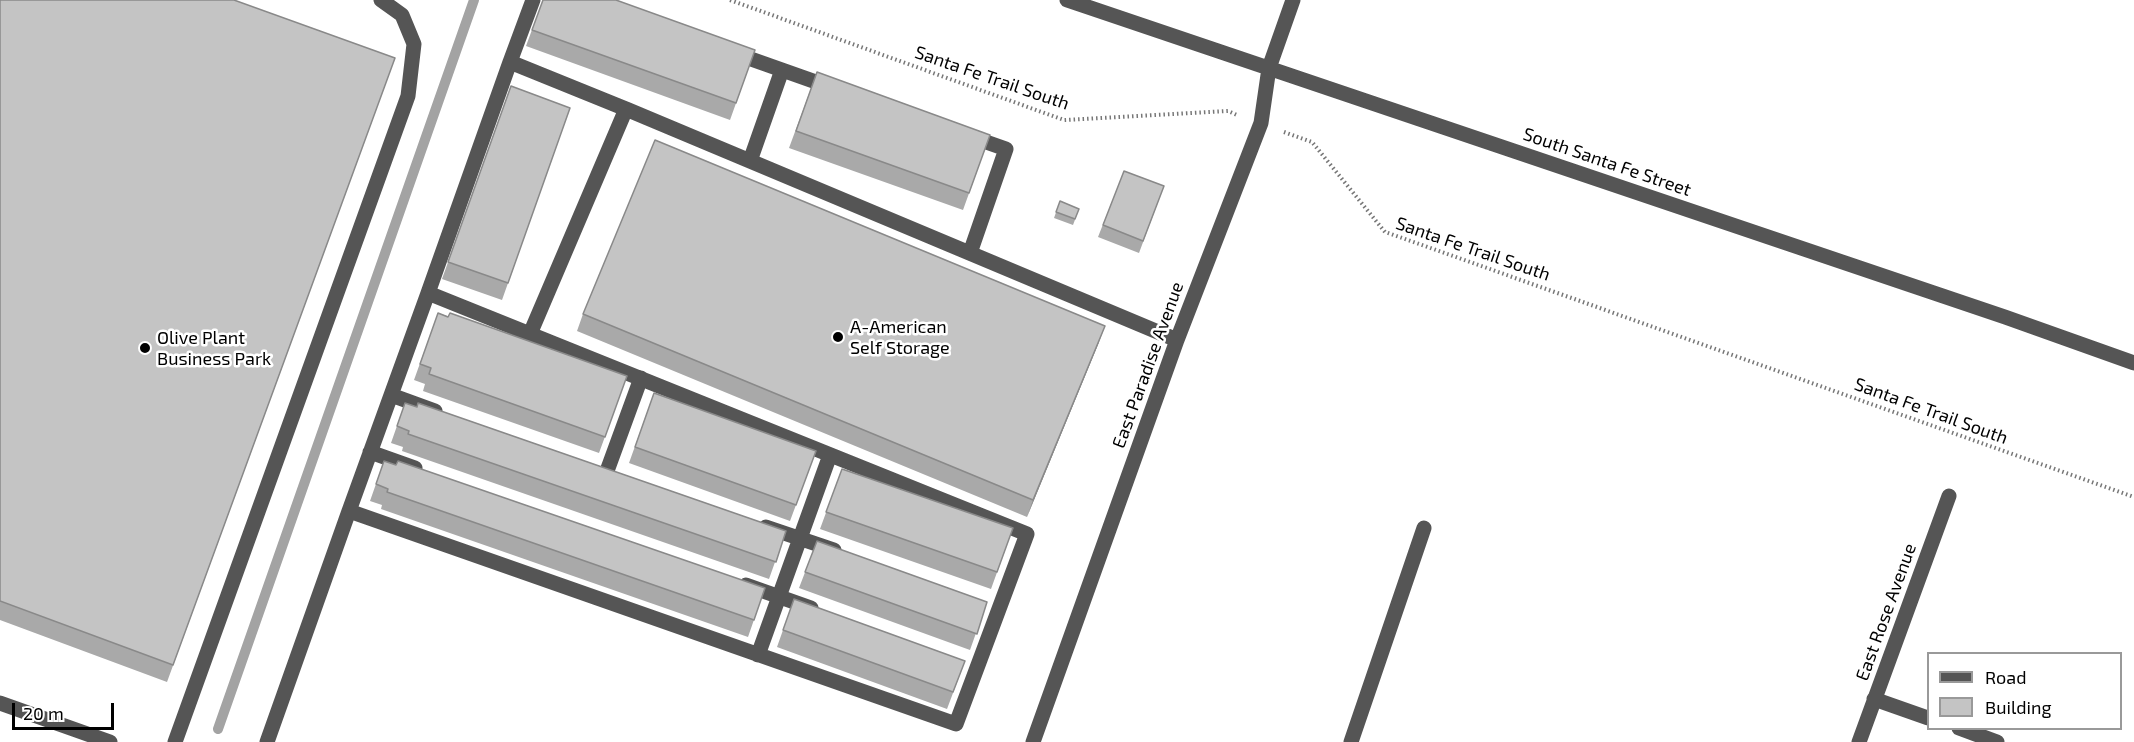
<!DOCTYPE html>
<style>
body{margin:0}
#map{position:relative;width:2134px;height:742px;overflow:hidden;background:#fff;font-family:"Exo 2",sans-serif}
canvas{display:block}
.legend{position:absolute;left:1927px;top:652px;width:195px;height:78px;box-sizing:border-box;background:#fff;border:2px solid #999;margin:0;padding:8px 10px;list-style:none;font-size:18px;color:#000}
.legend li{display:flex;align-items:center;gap:12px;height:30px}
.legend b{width:30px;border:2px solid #999}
.scale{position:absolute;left:12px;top:703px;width:102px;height:27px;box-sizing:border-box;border:3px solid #000;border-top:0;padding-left:8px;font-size:18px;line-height:21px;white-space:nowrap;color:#000;-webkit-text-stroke:4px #fff;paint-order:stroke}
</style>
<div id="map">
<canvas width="2134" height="742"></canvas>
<ul class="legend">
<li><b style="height:8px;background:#555"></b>Road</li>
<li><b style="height:16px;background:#c4c4c4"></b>Building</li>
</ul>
<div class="scale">20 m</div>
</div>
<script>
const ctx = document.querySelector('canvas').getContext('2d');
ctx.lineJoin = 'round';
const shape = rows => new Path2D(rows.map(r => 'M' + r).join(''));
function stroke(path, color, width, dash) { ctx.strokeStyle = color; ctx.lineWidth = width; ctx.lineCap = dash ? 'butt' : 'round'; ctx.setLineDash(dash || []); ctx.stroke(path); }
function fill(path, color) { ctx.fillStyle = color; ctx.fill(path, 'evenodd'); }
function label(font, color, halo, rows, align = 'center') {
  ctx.font = font + ' "Exo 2",sans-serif'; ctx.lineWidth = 5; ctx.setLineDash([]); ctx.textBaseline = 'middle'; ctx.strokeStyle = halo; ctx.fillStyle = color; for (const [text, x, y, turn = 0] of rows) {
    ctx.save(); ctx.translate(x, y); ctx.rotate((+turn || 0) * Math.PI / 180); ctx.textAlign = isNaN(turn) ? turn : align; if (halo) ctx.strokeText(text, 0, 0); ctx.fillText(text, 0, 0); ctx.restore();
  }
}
stroke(shape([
 [218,729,474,0]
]), '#a3a3a3', 10);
stroke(shape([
 [730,0,1064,120,1228,111,1237,115],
 [1284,132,1312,142,1385,232,2134,497]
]), '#777', 4, [1.5, 3]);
stroke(shape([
 [1067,0,2005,317,2134,363],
 [734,53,833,88],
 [510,62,533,0],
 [969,136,1006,149,970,253],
 [750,161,782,70],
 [428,293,1027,534,956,724,349,511,428,293],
 [428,293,510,62,626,109],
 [530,334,626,109,1177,340],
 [391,395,435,411],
 [370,452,415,468],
 [607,471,641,378],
 [766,527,834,550],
 [746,585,811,608],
 [758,655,830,455],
 [1874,699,1928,718],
 [0,703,110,742],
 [1959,728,1997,742],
 [175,742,408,96,414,44,402,15,381,0],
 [267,742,349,511],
 [1033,742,1177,340,1261,123,1269,68,1293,0],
 [1351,742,1424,528],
 [1859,742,1949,496]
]), '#555', 15);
fill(shape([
 [0,0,395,58,167,682,0,620],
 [543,0,755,50,730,120,526,46],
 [817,72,990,135,963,210,789,148],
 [511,86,570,108,502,300,442,279],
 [1124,171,1164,186,1139,253,1098,237],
 [1060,201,1079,209,1073,225,1054,218],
 [438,313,627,376,599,453,423,391,425,384,414,380],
 [583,314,1099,342,1027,517,577,331],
 [654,393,816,451,790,521,629,463],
 [405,403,417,407,418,403,786,531,769,579,402,451,403,447,391,443],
 [384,461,765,588,748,637,381,509,382,505,370,501],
 [842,469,1013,528,991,589,820,529],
 [817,541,987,602,970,650,799,588],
 [794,599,965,661,947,709,777,647]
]), '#a9a9a9');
fill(shape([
 [1105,326,1099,342,1027,517,1033,500]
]), '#898989');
const building = shape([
 [0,0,234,0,395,58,173,665,0,601,0,0],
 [543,0,616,0,755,50,736,103,532,30,543,0],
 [817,72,990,135,969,193,796,131,817,72],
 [511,86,570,108,508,283,448,262,511,86],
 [655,140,1105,326,1033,500,583,314,655,140],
 [1124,171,1164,186,1143,241,1103,225,1124,171],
 [1060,201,1079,209,1075,219,1056,212,1060,201],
 [438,313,448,317,450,313,627,376,605,437,429,374,431,368,420,364,438,313],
 [654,393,816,451,796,505,635,447,654,393],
 [405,403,417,407,418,403,786,531,776,562,408,434,409,431,397,426,405,403],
 [384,461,396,465,398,461,765,588,754,620,387,492,388,489,376,484,384,461],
 [842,469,1013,528,997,572,826,512,842,469],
 [817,541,987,602,977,634,805,572,817,541],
 [794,599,965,661,953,692,783,630,794,599]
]);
fill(building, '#c4c4c4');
stroke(building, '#898989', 1.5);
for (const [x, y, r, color] of [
 [838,337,6,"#000"],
 [145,348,6,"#000"]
]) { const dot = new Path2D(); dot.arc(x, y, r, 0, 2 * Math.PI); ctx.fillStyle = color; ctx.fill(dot); stroke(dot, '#fff', 2); }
label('18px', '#000', '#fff', [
 ["Santa Fe Trail South",992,78,19],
 ["South Santa Fe Street",1607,162,19],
 ["Santa Fe Trail South",1473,249,19],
 ["East Paradise Avenue",1148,365,-70],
 ["Santa Fe Trail South",1931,411,20],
 ["East Rose Avenue",1886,612,-70]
]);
label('18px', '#000', '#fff', [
 ["A-American",850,327],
 ["Self Storage",850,348],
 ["Olive Plant",157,338],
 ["Business Park",157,359]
], 'left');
</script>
